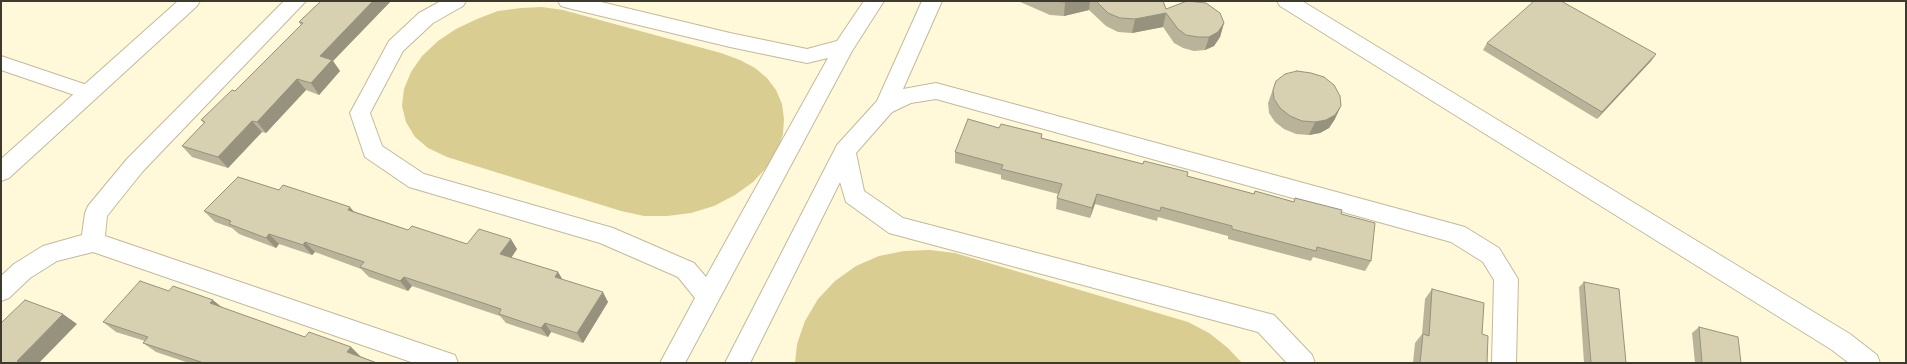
<!DOCTYPE html>
<style>
body{margin:0}
#map{position:relative;width:1907px;height:364px;overflow:hidden;background:#fff9d9;font-family:"Exo 2",sans-serif}
canvas{display:block}
.frame{position:absolute;inset:0;border:2px solid #3e3b2e;pointer-events:none}
</style>
<div id="map">
<canvas width="1907" height="364"></canvas>
<div class="frame"></div>
</div>
<script>
const ctx = document.querySelector('canvas').getContext('2d');
ctx.lineJoin = 'round';
function fill(path, color) { ctx.fillStyle = color; ctx.fill(path, 'evenodd'); }
const shape = rows => new Path2D(rows.map(r => 'M' + r).join(''));
function stroke(path, color, width, dash) { ctx.strokeStyle = color; ctx.lineWidth = width; ctx.lineCap = dash ? 'butt' : 'round'; ctx.setLineDash(dash || []); ctx.stroke(path); }
fill(shape([
 [542,7,563,10,721,53,740,60,755,68,767,78,776,90,782,104,784,119,783,134,778,149,768,166,753,182,735,195,714,206,691,213,667,216,644,216,621,211,447,157,428,148,415,137,406,122,402,106,404,89,411,72,422,56,438,41,456,29,477,19,498,11,521,8],
 [930,250,955,253,1188,322,1209,333,1228,348,1242,363,795,363,797,344,805,321,818,299,835,281,856,266,879,256,904,251]
]), '#d9cd91');
const lane = shape([
 [1,56,96,88,98,93,96,98,89,100,1,70,1,56]
]);
const street = shape([
 [178,1,200,1,197,6,9,178,1,181,1,159,178,1],
 [284,1,306,1,143,171,107,216,105,236,446,352,455,355,458,363,414,363,93,252,57,261,30,278,9,298,1,301,1,276,14,264,43,246,82,235,85,213,88,206,127,159,284,1],
 [441,1,466,1,463,6,433,23,403,51,370,113,382,146,424,174,613,228,694,263,706,277,828,58,807,63,730,47,568,8,561,6,558,1,597,1,730,33,807,49,837,41,864,1,884,1,852,51,685,363,660,363,695,298,678,277,600,243,409,187,365,157,350,113,389,41,419,13,441,1],
 [922,1,942,1,903,89,936,83,1465,227,1499,248,1518,279,1516,363,1492,363,1494,280,1483,262,1451,242,936,99,911,103,892,112,856,153,864,191,903,218,1274,315,1312,355,1315,363,1287,363,1258,332,889,233,846,202,840,182,750,363,725,363,837,145,877,101,922,1],
 [1277,1,1302,1,1850,334,1877,355,1880,363,1849,363,1832,350,1280,6,1277,1]
]);
stroke(lane, '#c1ba9c', 2);
stroke(street, '#c1ba9c', 2);
fill(lane, '#fff');
fill(street, '#fff');
fill(shape([
 [321,1,391,1,333,61,340,71,319,95,306,90,266,133,262,132,228,168,192,157,182,146,204,123,201,120,235,91,301,25,299,22],
 [1018,1,1163,1,1166,9,1224,23,1220,37,1214,46,1205,50,1194,51,1183,48,1174,43,1163,27,1132,33,1118,32,1106,26,1089,10,1064,16,1050,15],
 [1487,43,1656,54,1651,61,1597,119,1483,50],
 [1276,81,1335,119,1329,128,1320,133,1309,135,1296,134,1284,129,1275,122,1269,113,1268,103],
 [999,128,1042,134,1042,138,1187,176,1253,194,1255,191,1294,202,1295,198,1341,214,1371,261,1365,271,1313,257,1311,261,1228,239,1228,236,1158,217,1157,221,1095,204,1090,218,1056,209,1057,198,1058,194,1001,179,1001,175,955,163,955,152],
 [279,190,353,211,408,230,467,244,517,249,511,258,558,272,562,279,608,302,583,343,551,332,548,337,506,323,500,316,473,307,412,286,408,291,369,277,361,269,315,252,312,255,279,244,276,248,239,234,232,228,215,222,204,211],
 [1584,282,1626,363,1584,363,1579,287],
 [1432,289,1482,334,1487,363,1413,363,1415,343,1422,334,1425,299],
 [169,291,223,308,305,337,351,347,360,356,377,363,189,363,156,352,143,343,145,341,116,332,103,322],
 [1699,327,1741,363,1695,363,1692,333]
]), '#b9b499');
fill(shape([
 [373,1,391,1,333,61,340,71,319,95,311,83,320,56],
 [1070,1,1090,1,1089,10,1064,16,1065,2],
 [1166,13,1163,27,1132,33,1135,19],
 [1224,23,1220,37,1214,46,1205,50,1209,37],
 [1656,54,1651,61,1597,119,1602,112],
 [297,79,306,90,266,133,257,122],
 [1341,106,1335,119,1329,128,1320,133,1309,135,1315,122],
 [252,121,262,132,228,168,218,157],
 [1097,194,1095,204,1090,218,1092,208],
 [350,207,359,218,348,210],
 [269,234,279,244,276,248,266,238],
 [511,239,517,249,507,264,500,254],
 [305,242,315,252,312,255,303,245],
 [558,272,564,282,555,277],
 [404,277,412,286,408,291,400,281],
 [603,292,608,302,583,343,577,333],
 [213,300,224,309,210,303],
 [63,314,77,324,39,363,20,363,17,361],
 [545,323,551,332,548,337,541,328],
 [351,347,360,356,357,361,347,352]
]), '#96927d');
const building = shape([
 [321,1,373,1,320,56,332,60,311,83,297,79,257,122,252,121,218,157,182,146,205,122,201,120,232,90,235,91,303,23,299,22,321,1],
 [1051,1,1070,1,1065,2,1051,1],
 [1096,1,1163,1,1166,9,1187,1,1206,3,1220,13,1224,23,1218,32,1209,37,1198,37,1186,35,1178,29,1166,13,1135,19,1120,18,1108,13,1096,1],
 [1534,1,1561,1,1656,54,1602,112,1487,43,1534,1],
 [1297,71,1311,73,1324,77,1334,85,1340,96,1341,106,1335,115,1326,120,1315,122,1302,121,1290,116,1280,108,1274,99,1273,90,1276,81,1285,74,1297,71],
 [968,119,999,128,1001,124,1042,134,1041,138,1143,164,1144,161,1188,172,1187,176,1254,194,1255,191,1294,202,1295,198,1342,210,1341,214,1375,223,1371,261,1317,247,1316,251,1232,229,1232,226,1161,207,1160,211,1097,194,1092,208,1057,198,1062,184,1001,169,1003,165,955,152,968,119],
 [238,177,279,190,283,185,350,207,348,210,408,230,412,226,467,244,479,229,511,239,500,254,558,272,555,277,603,292,577,333,545,323,541,328,499,314,501,309,465,297,404,277,400,281,360,267,364,262,305,242,303,245,269,234,266,238,229,224,231,221,204,211,238,177],
 [140,281,169,291,173,286,213,300,210,303,305,337,309,332,351,347,347,352,377,363,200,363,201,362,143,343,148,337,103,322,140,281],
 [1584,282,1619,289,1626,363,1591,363,1584,282],
 [1432,289,1484,303,1482,334,1488,336,1487,363,1420,363,1423,334,1429,336,1432,289],
 [25,300,63,314,17,361,23,363,1,363,1,323,25,300],
 [1699,327,1738,337,1741,363,1702,363,1699,327]
]);
fill(building, '#d7d1b2');
stroke(building, '#96927d', 1);
</script>
